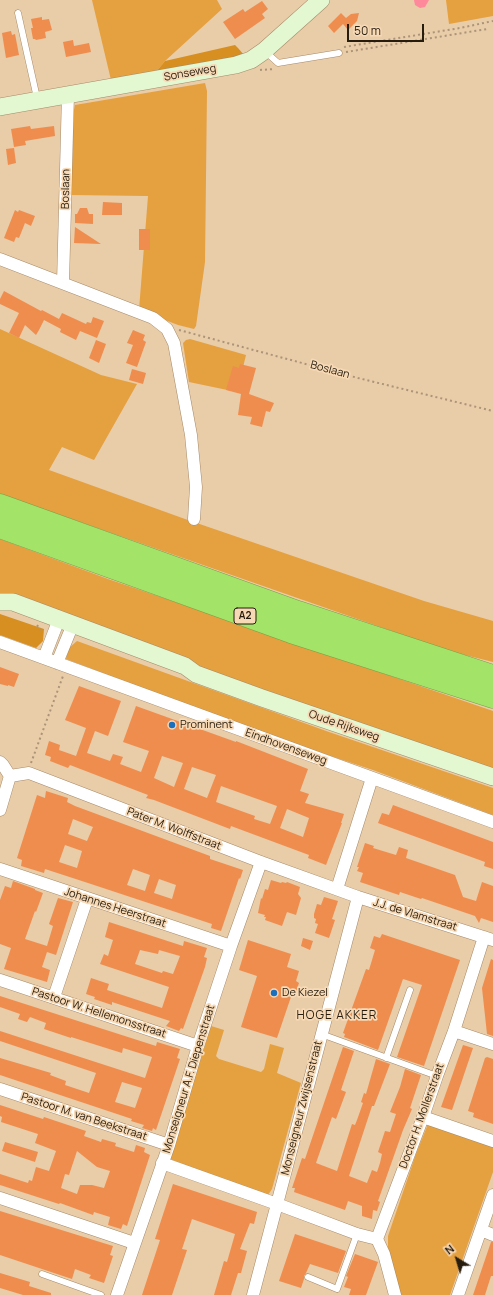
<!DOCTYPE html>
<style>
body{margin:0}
#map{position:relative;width:493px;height:1295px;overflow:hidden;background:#e9cca8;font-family:Manrope,sans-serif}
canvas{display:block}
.north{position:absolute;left:437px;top:1239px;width:40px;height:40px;-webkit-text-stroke:3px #f7d9b5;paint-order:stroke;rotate:322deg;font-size:11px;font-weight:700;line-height:16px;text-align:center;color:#271d0f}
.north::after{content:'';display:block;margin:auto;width:14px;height:18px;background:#271d0f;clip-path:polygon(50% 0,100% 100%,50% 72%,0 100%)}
.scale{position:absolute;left:347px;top:24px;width:77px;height:18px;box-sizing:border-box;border:2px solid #271d0f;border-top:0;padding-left:5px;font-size:12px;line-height:14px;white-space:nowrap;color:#271d0f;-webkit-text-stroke:3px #f7d9b5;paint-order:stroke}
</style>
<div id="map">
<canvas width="493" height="1295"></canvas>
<div class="north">N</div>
<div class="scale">50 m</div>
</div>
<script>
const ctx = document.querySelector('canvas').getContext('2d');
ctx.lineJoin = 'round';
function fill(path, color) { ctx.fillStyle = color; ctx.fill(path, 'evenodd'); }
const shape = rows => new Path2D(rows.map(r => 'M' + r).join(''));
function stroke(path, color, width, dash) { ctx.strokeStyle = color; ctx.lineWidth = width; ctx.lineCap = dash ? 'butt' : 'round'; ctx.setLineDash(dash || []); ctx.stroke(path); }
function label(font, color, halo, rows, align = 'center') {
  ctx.font = font + ' Manrope,sans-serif'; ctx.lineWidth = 3.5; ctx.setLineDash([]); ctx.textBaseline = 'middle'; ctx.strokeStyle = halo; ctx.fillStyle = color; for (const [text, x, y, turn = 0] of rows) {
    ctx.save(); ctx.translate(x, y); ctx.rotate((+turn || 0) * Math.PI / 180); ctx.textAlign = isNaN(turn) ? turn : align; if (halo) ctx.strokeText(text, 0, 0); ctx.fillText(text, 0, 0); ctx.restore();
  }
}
fill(shape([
 [92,0,217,0,222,9,165,61,156,72,111,80],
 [446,0,493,0,493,16,449,24],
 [205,83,207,91,205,262,196,326,194,329,178,325,139,310,148,196,70,195,74,110,75,105],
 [0,329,101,375,137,384,94,460,62,447,49,470,185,519,424,601,493,621,493,662,449,651,0,494],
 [190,339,246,355,237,392,189,382,183,343,186,340],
 [0,539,108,579,493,711,493,771,0,596],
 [77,641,329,732,493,788,493,815,373,770,267,735,66,659,69,648],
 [211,1026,224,1030,216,1056,219,1059,261,1072,264,1069,270,1044,284,1048,277,1073,301,1083,272,1189,268,1195,211,1175,170,1159],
 [428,1124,493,1146,493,1172,450,1295,402,1295,400,1293,388,1248,388,1236,416,1154]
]), '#e5a03f');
fill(shape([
 [235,45,238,48,244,55,156,72,165,61],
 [0,614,44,629,43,641,36,648,0,635]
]), '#d68f20');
fill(shape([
 [414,0,429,0,425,7,420,8,415,5]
]), '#fe899a');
fill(shape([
 [262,1,268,9,262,14,265,18,235,39,223,22,243,9,245,12],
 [341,13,346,18,351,14,359,13,357,21,348,30,343,24,334,33,328,26],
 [42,17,42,20,49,19,52,30,45,32,46,38,36,40,35,39,33,39,31,28,33,28,31,19],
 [11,31,12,35,15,34,19,55,6,58,2,33],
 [73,40,74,46,89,43,91,52,66,57,63,42],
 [30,126,31,129,54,126,55,136,25,141,26,145,14,147,11,129],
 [14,148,16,163,8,165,6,149],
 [103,202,122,203,122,215,102,215],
 [80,208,87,208,89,214,93,214,93,224,75,223,75,214,77,214],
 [15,210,18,212,19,210,35,216,31,226,25,223,19,238,16,237,14,242,4,238],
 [75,227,101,244,74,243],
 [139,229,150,229,150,250,139,250],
 [4,291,41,311,42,310,59,319,62,313,86,324,87,322,91,323,93,317,104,321,97,338,80,331,76,340,60,332,61,329,44,320,39,330,36,335,25,325,19,338,9,333,19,313,0,304,0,299],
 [133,330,145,335,143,340,146,342,137,367,126,363,133,345,127,343],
 [96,340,106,344,99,363,89,358],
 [240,364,256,368,249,394,274,403,270,412,266,411,262,427,250,424,252,417,238,415,241,394,226,390,233,366,239,368],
 [132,369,146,373,143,384,129,380],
 [0,667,19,674,14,687,8,685,8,686,0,684],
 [79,686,121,701,108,736,95,731,87,753,110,761,113,754,123,757,120,764,141,772,149,751,123,742,136,706,236,742,236,741,308,769,300,791,309,794,305,803,344,814,341,823,342,823,326,865,308,858,309,855,231,826,230,829,154,800,146,798,148,795,70,765,68,768,50,761,51,757,45,755,49,741,60,745,59,750,76,756,86,728,65,720],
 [162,756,183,763,174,787,154,778],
 [192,767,216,775,207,798,184,789],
 [221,786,277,806,270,824,254,819,255,816,216,802],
 [287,809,309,818,303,837,280,828],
 [46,791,68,798,67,802,75,806,210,856,210,859,243,870,240,879,239,878,221,931,211,928,212,924,88,883,45,869,44,873,21,866,22,860,17,858,37,795,45,798],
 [73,819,93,827,87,841,68,834],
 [65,845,82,851,77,868,59,862],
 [133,869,150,875,145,891,127,885],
 [159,879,176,885,172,899,154,893],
 [393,805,493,842,493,869,484,866,485,862,378,823,382,813,389,815],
 [365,843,374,846,373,848,396,855,399,847,408,850,406,858,455,875,463,897,476,901,482,882,493,886,493,922,481,918,479,923,475,916,422,898,421,899,400,892,399,895,360,882,363,873,357,871,359,867,357,867],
 [271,880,281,883,282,882,286,883,287,882,300,887,298,894,301,898,296,915,287,912,282,926,265,920,266,917,264,917,265,915,258,913,261,898,262,899,265,889,268,890],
 [13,881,35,889,35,890,43,893,36,912,35,911,25,939,47,946,53,926,49,924,58,898,73,902,56,955,47,952,42,967,50,970,47,982,4,969,11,948,0,944,0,900,5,886,11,888],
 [324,897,338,901,332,919,335,920,329,938,315,933,318,924,315,923,316,919,314,918,314,914,317,904,321,905],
 [109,922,183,946,184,941,207,948,204,957,207,958,205,967,183,1029,181,1028,179,1031,166,1026,170,1021,112,1002,112,1005,94,999,95,997,86,994,91,978,109,984,107,990,162,1008,169,987,100,964,104,954,108,956,113,940,105,937],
 [140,950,158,954,159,950,180,956,173,974,163,971,162,973,135,964],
 [382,934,460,960,424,1066,397,1057,422,985,403,979,378,1050,344,1037,345,1034,343,1033,366,969,369,970,375,950,370,948,374,936,380,938],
 [303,938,313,941,310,950,301,946],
 [248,940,291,954,287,967,299,971,296,981,299,983,296,992,293,991,277,1038,241,1027,257,976,239,970],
 [491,959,493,960,493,1036,487,1034,482,988],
 [0,996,156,1046,157,1042,180,1049,177,1058,180,1059,156,1130,153,1128,152,1131,142,1128,144,1125,131,1121,132,1119,0,1075,0,1058,51,1073,50,1075,66,1081,65,1085,89,1093,96,1073,0,1041,0,1031,145,1078,152,1057,123,1048,122,1053,71,1037,71,1038,44,1029,46,1023,30,1017,27,1022,18,1019,20,1014,0,1007],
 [122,1082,142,1088,135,1108,115,1102],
 [463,1045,473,1048,452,1110,441,1107],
 [343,1047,354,1051,341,1090,346,1092,336,1119,332,1117,316,1163,337,1171,352,1124,355,1125,357,1120,363,1103,361,1102,364,1093,366,1094,376,1059,390,1064,374,1106,372,1106,349,1176,367,1183,372,1170,377,1172,380,1163,382,1154,378,1152,385,1131,390,1132,396,1114,390,1112,400,1087,405,1069,421,1075,410,1108,412,1109,403,1130,378,1201,380,1202,377,1211,373,1210,372,1219,362,1216,362,1206,348,1201,345,1210,294,1192,295,1188,292,1188,302,1158,305,1159],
 [487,1057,493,1059,493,1124,473,1117,474,1113,468,1111,485,1058],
 [0,1105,43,1119,44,1117,86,1131,84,1136,101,1142,102,1139,116,1143,115,1146,134,1152,136,1145,145,1148,144,1152,150,1155,127,1226,123,1224,121,1229,108,1225,110,1217,94,1212,93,1215,60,1203,59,1204,0,1185,0,1174,28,1183,29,1180,32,1181,36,1167,49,1171,56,1151,35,1143,38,1134,1,1122,2,1117,0,1116],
 [77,1151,97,1167,110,1171,104,1188,92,1185,80,1185,77,1194,61,1188,65,1174,69,1175],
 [5,1142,38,1152,35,1162,2,1151],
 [173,1184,257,1212,254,1224,250,1223,240,1249,247,1251,241,1273,238,1273,231,1295,214,1295,224,1261,227,1262,235,1234,192,1219,182,1249,187,1250,172,1295,142,1295,160,1240,155,1239],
 [0,1211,113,1246,110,1255,113,1256,104,1283,89,1278,91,1275,75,1269,72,1279,0,1255],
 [295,1234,346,1251,338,1273,310,1264,306,1273,304,1276,304,1279,301,1288,279,1281],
 [491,1242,493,1242,493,1276,491,1276,485,1295,473,1295],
 [355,1254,378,1262,366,1295,349,1295,351,1289,344,1287,348,1277,346,1276],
 [0,1273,30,1282,29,1286,51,1293,51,1295,23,1295,0,1288]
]), '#ef8d4e');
const lane = shape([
 [18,13,37,98],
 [266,52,278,63,339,53],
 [321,1034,437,1076],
 [386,1058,410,990],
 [42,1274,101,1295],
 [308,1277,337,1289,357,1234]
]);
const street = shape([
 [0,259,153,318,167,329,174,343,191,435,196,487,194,519],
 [63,283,68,94],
 [0,642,493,822],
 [44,658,59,619],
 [57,663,73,624],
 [0,762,3,765,10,776],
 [10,776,29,773,261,862,358,897,493,940],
 [0,810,10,776],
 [0,869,231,946],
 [337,889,372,778],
 [0,980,198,1046],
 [54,997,87,899],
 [454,1031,493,1044],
 [0,1089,169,1145],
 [423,1117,493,1141],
 [162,1163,277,1204,357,1234,377,1239],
 [0,1198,134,1243],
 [481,1230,493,1235],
 [117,1295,169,1145,198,1046,231,946,261,862],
 [253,1295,358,897],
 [395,1295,384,1254,377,1239,423,1117,437,1076,454,1031,484,937],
 [458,1295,493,1195]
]);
const secondary = shape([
 [0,107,236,65,251,60,264,51,321,0],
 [0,602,13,602,185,666,196,674,262,698,493,777]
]);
const highway = shape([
 [0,505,298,612,493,676],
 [0,527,291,632,493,697]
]);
stroke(lane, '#a68a69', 7);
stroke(street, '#a68a69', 13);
stroke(secondary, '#a68a69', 18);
stroke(highway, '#789e48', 23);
stroke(shape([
 [344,47,460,28,493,21],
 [346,52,487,29],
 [260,70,274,69],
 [179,330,358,378,493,411],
 [38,625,37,627,43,632],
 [31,763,63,676]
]), '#ab9477', 2, [2, 3]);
stroke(lane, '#fff', 6);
stroke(street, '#fff', 12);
stroke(secondary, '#e3f7d1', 17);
stroke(highway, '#a3e367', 22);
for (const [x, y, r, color] of [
 [172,725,4,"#1c6fbd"],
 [274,993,4,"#1c6fbd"]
]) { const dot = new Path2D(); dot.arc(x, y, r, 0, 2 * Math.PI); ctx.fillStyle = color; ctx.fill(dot); stroke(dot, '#f7d9b5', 1.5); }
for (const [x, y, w] of [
 [245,616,22]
]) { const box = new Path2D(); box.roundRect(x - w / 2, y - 8, w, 16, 3); ctx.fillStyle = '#f7d9b5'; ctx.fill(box); stroke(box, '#271d0f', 1); }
label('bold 10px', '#271d0f', null, [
 ["A2",245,616]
]);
label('11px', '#271d0f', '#f7d9b5', [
 ["Sonseweg",190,73,-10],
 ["Boslaan",66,189,-89],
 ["Boslaan",330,370,15],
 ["Oude Rijksweg",344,726,19],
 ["Eindhovenseweg",286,747,20],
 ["Pater M. Wolffstraat",174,829,21],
 ["Johannes Heerstraat",115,908,18],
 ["J.J. de Vlamstraat",415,915,17],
 ["Pastoor W. Hellemonsstraat",99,1013,18],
 ["Monseigneur A.F. Diepenstraat",189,1079,-73],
 ["Monseigneur Zwijsenstraat",302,1108,-76],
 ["Doctor H. Mollerstraat",422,1116,-70],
 ["Pastoor M. van Beekstraat",84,1117,18]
]);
label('11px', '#271d0f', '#f7d9b5', [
 ["Prominent",180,725],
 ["De Kiezel",282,993]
], 'left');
ctx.letterSpacing = '1px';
label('12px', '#271d0f', '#f7d9b5', [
 ["HOGE AKKER",337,1016]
]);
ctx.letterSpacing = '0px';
</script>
